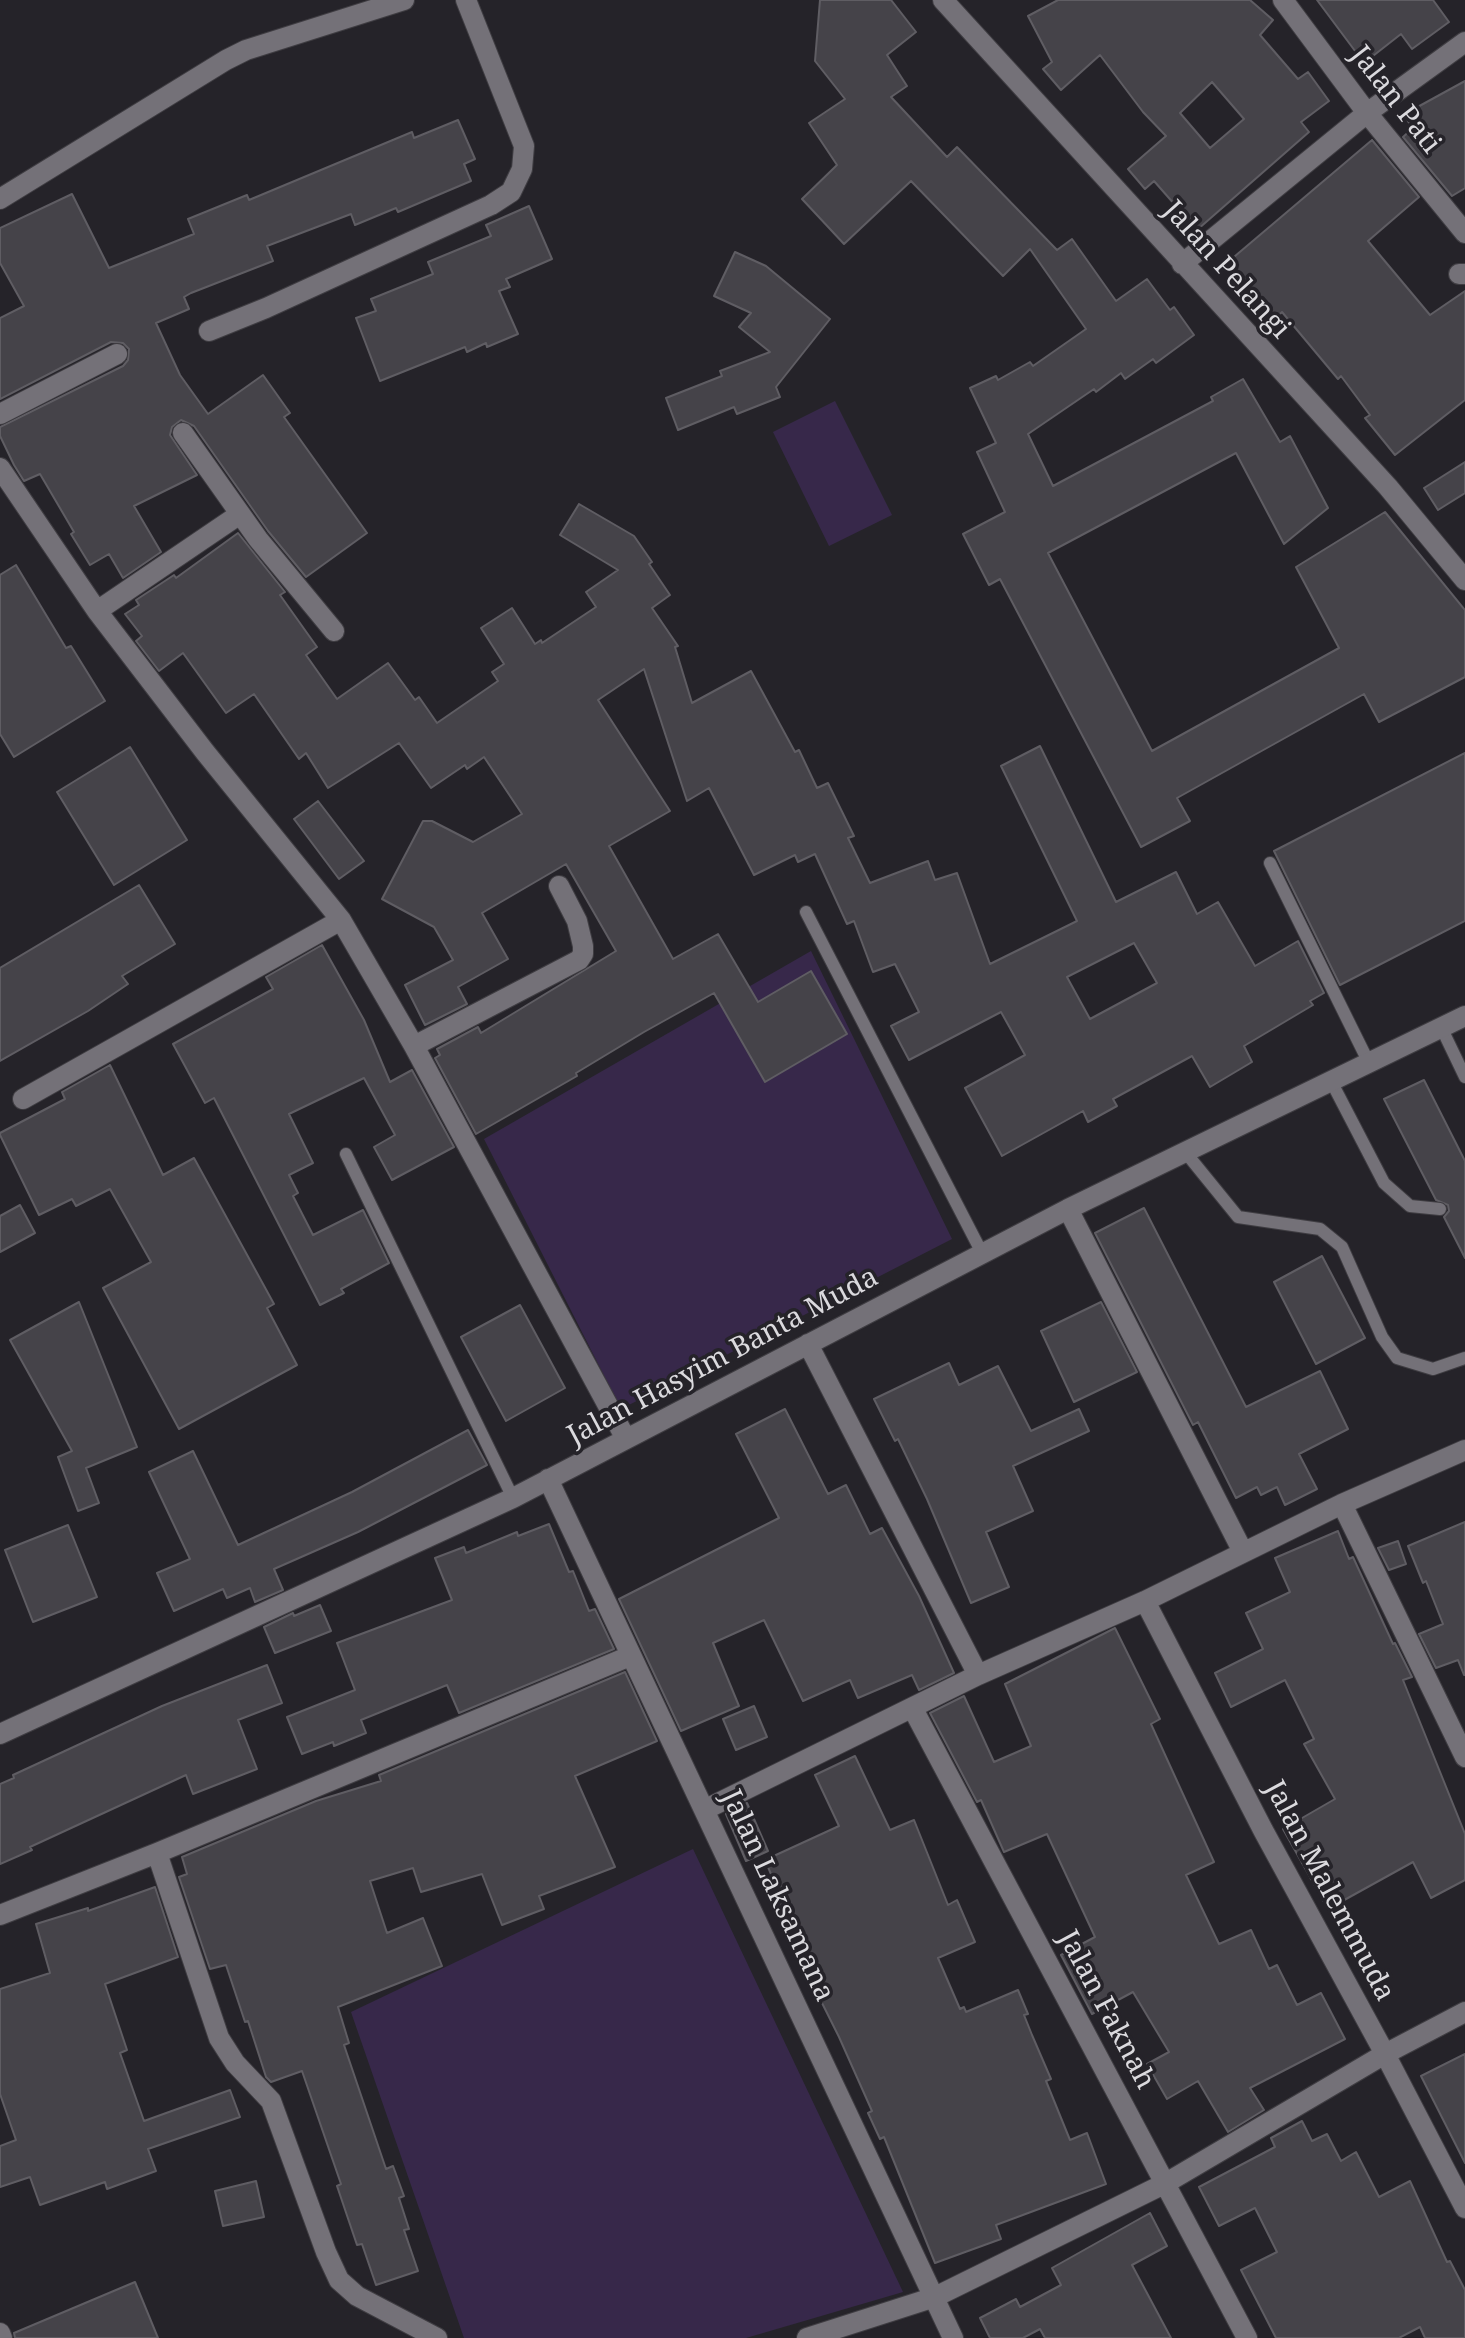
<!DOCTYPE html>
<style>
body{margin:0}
canvas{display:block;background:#252329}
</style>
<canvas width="1465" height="2338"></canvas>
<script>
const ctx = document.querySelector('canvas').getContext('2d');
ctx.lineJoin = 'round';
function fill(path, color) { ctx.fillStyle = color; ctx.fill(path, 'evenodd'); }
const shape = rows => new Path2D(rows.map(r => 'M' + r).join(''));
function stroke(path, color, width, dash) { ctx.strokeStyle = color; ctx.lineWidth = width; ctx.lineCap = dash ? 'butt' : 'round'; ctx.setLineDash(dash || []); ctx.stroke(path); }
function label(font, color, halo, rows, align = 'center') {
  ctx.font = font + ' "Noto Serif",serif'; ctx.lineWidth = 7; ctx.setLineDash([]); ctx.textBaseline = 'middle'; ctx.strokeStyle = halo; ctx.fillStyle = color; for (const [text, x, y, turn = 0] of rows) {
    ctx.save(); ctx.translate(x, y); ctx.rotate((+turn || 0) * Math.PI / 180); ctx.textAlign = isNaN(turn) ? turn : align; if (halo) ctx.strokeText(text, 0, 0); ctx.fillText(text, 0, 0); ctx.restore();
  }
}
fill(shape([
 [835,401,892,515,829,546,773,432],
 [811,951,952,1239,621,1409,484,1139],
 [693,1849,903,2292,746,2338,464,2338,351,2012]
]), '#37284a');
const building = shape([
 [820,0,891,0,916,32,887,55,907,86,891,97,947,157,957,147,1057,250,1072,239,1116,301,1147,279,1170,310,1174,307,1194,335,1156,363,1153,359,1125,379,1121,373,1096,392,1094,389,1028,434,1053,486,1213,401,1211,397,1243,379,1280,442,1290,436,1328,508,1284,544,1236,453,1048,553,1152,751,1339,648,1296,567,1385,512,1465,610,1465,677,1379,722,1364,694,1177,798,1190,821,1141,847,1000,579,989,585,963,534,1005,512,977,452,996,443,970,388,996,376,998,380,1030,362,1033,366,1086,329,1030,249,1003,276,911,181,844,244,802,199,837,165,809,123,845,99,815,61,820,0],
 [1058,0,1250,0,1273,20,1260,35,1298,79,1308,72,1329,101,1301,122,1309,132,1197,230,1154,181,1145,189,1128,169,1166,136,1143,112,1100,55,1061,90,1043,69,1052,62,1028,16,1058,0],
 [1212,82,1244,119,1210,148,1180,113,1212,82],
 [1317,0,1433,0,1449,22,1412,49,1401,34,1364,63,1317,0],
 [1465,81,1465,188,1452,196,1403,137,1413,128,1403,115,1465,81],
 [458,120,475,159,464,164,471,181,398,212,396,208,355,225,351,214,267,246,273,261,191,293,184,297,189,309,156,323,180,375,208,414,263,375,290,413,284,417,367,533,306,577,268,531,194,426,181,420,172,427,170,435,197,475,134,506,161,552,123,578,109,554,90,565,71,534,74,532,40,474,24,481,14,465,0,436,0,427,123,366,128,360,129,349,123,343,111,342,0,399,0,318,24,306,0,263,0,228,72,194,109,268,194,234,188,219,247,195,249,200,412,132,414,138,458,120],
 [1372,140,1419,197,1368,241,1430,315,1465,291,1465,400,1395,455,1365,418,1370,415,1341,376,1338,379,1282,312,1274,320,1239,282,1243,278,1228,262,1372,140],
 [529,206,552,259,506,279,510,287,499,291,518,334,487,347,486,343,467,352,465,347,380,381,356,318,376,311,371,299,433,274,428,262,491,236,486,225,529,206],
 [735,252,766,266,830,319,776,387,780,397,737,414,734,407,678,430,666,398,722,376,720,371,770,352,739,327,751,313,714,296,735,252],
 [1465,462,1465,493,1438,510,1424,488,1465,462],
 [579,504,634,536,652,562,649,564,670,595,652,608,678,646,675,647,692,703,751,671,795,752,799,750,817,788,828,783,854,836,848,838,870,883,928,861,935,880,957,873,990,964,1077,921,1001,766,1040,746,1116,902,1176,872,1197,914,1218,902,1255,966,1298,941,1324,993,1310,1001,1313,1005,1244,1046,1252,1062,1210,1087,1192,1056,1113,1099,1117,1106,1088,1122,1083,1111,1002,1156,965,1088,1025,1055,1001,1012,909,1060,891,1026,919,1012,895,964,873,972,854,921,847,924,815,854,798,862,795,855,754,875,709,788,687,801,644,669,598,700,670,811,609,846,673,959,718,934,758,1002,811,971,847,1034,765,1082,714,993,644,1032,576,1073,577,1076,476,1134,435,1058,440,1055,437,1049,478,1027,481,1033,616,951,566,864,482,913,508,959,458,987,467,1004,425,1025,405,985,453,960,434,927,382,899,423,821,432,821,473,842,522,814,484,757,467,769,465,765,431,788,399,743,328,788,306,753,299,759,254,694,226,713,183,653,159,671,136,641,142,636,125,614,139,605,136,600,174,575,176,578,238,533,285,592,280,595,317,647,306,655,337,699,388,663,415,700,419,697,437,723,498,681,492,672,504,664,481,628,512,608,535,644,541,640,542,643,596,607,586,592,618,570,560,535,579,504],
 [1134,943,1157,983,1090,1019,1067,977,1134,943],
 [16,565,66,648,71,646,105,701,14,757,0,734,0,575,16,565],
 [130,747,187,840,114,885,57,792,130,747],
 [1465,753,1465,921,1340,985,1274,851,1465,753],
 [318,801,364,861,339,879,294,819,318,801],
 [139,885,175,944,122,976,128,984,88,1011,0,1061,0,968,139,885],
 [322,945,364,1020,390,1082,412,1070,454,1147,392,1180,374,1147,395,1135,364,1078,289,1114,313,1163,289,1175,298,1193,293,1196,313,1235,363,1210,389,1263,341,1289,344,1293,320,1305,214,1098,205,1103,173,1044,273,989,266,977,322,945],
 [110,1065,163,1175,194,1158,274,1304,267,1308,297,1365,179,1429,103,1288,151,1262,110,1189,76,1206,72,1199,39,1215,0,1135,0,1133,65,1099,62,1092,110,1065],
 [1424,1080,1465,1161,1465,1258,1444,1217,1449,1211,1448,1205,1436,1200,1384,1099,1424,1080],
 [20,1205,35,1233,0,1252,0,1216,20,1205],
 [1144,1208,1246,1407,1320,1371,1348,1429,1299,1454,1317,1489,1285,1505,1277,1487,1261,1495,1257,1487,1236,1498,1198,1422,1193,1425,1095,1233,1144,1208],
 [1322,1256,1365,1338,1316,1364,1274,1282,1322,1256],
 [79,1302,137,1447,86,1468,99,1503,78,1511,58,1457,72,1451,10,1340,79,1302],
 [1101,1302,1137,1372,1074,1402,1041,1331,1101,1302],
 [520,1305,565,1388,506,1421,461,1337,520,1305],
 [949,1363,959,1385,998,1366,1031,1431,1079,1409,1089,1431,1013,1466,1033,1511,986,1532,1009,1587,971,1603,927,1499,898,1439,895,1441,874,1399,949,1363],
 [785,1409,828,1494,846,1485,870,1534,882,1528,919,1596,954,1673,919,1690,912,1675,858,1698,850,1680,803,1701,764,1620,713,1643,739,1706,681,1731,619,1599,779,1518,736,1434,785,1409],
 [468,1430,487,1465,358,1532,274,1569,283,1590,255,1602,250,1588,227,1598,223,1589,174,1611,157,1573,190,1559,149,1472,193,1451,238,1545,352,1492,468,1430],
 [1465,1522,1465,1675,1464,1675,1458,1660,1436,1668,1419,1634,1443,1624,1426,1581,1423,1583,1408,1546,1465,1522],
 [549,1524,569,1572,573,1571,589,1611,595,1609,614,1649,459,1713,447,1685,361,1720,366,1733,334,1746,333,1742,302,1754,287,1717,355,1690,337,1643,452,1600,435,1558,464,1547,466,1553,517,1532,518,1536,549,1524],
 [68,1525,97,1597,33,1622,5,1550,68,1525],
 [1338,1531,1349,1559,1353,1557,1393,1644,1395,1643,1412,1677,1403,1680,1465,1834,1465,1880,1431,1898,1413,1862,1328,1909,1283,1829,1335,1799,1304,1744,1314,1739,1285,1680,1231,1707,1215,1673,1263,1649,1246,1613,1290,1592,1275,1558,1338,1531],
 [1398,1541,1406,1564,1389,1570,1378,1548,1398,1541],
 [320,1605,331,1631,275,1653,264,1627,293,1613,294,1616,320,1605],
 [1115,1628,1160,1719,1151,1724,1214,1862,1186,1875,1219,1944,1251,1930,1269,1969,1277,1965,1297,2005,1321,1993,1345,2039,1250,2088,1264,2110,1228,2132,1198,2081,1167,2099,1147,2064,1169,2052,1133,1992,1092,2014,1061,1955,1095,1937,1047,1834,1004,1852,981,1800,977,1802,930,1713,964,1696,994,1762,1031,1746,1005,1684,1115,1628],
 [267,1665,282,1703,238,1720,257,1769,193,1794,186,1775,30,1847,32,1850,0,1864,0,1784,14,1778,13,1775,162,1706,267,1665],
 [625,1672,657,1741,575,1776,615,1867,539,1896,544,1909,502,1925,482,1874,421,1892,413,1868,370,1881,387,1933,423,1918,442,1966,338,2007,349,2043,344,2045,386,2169,393,2166,404,2196,399,2198,409,2229,404,2230,418,2271,376,2285,362,2244,357,2245,337,2186,341,2184,302,2071,271,2082,266,2077,248,2021,245,2022,226,1965,210,1969,179,1877,187,1874,182,1857,316,1801,381,1781,379,1775,625,1672],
 [754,1706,767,1737,736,1750,723,1719,754,1706],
 [855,1756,890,1830,914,1820,948,1905,957,1900,975,1942,938,1958,960,2009,964,2007,966,2012,1018,1990,1028,2014,1024,2015,1032,2035,1051,2079,1046,2081,1070,2140,1087,2133,1106,2184,996,2225,1001,2239,935,2263,884,2137,880,2139,868,2113,872,2111,839,2037,795,1949,798,1948,778,1902,782,1900,765,1860,839,1826,815,1775,855,1756],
 [747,1803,768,1851,746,1861,726,1814,747,1803],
 [155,1887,178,1957,105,1984,127,2050,120,2053,144,2121,230,2090,240,2117,148,2149,156,2171,107,2189,105,2182,40,2205,30,2177,0,2187,0,2146,16,2140,0,2094,0,1989,50,1973,36,1924,88,1908,88,1911,155,1887],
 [1465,2054,1465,2163,1421,2076,1465,2054],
 [1302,2121,1312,2141,1327,2134,1341,2161,1356,2152,1379,2197,1410,2181,1447,2262,1450,2261,1465,2290,1465,2338,1425,2338,1420,2327,1399,2338,1276,2338,1241,2270,1277,2252,1255,2208,1219,2226,1199,2187,1275,2147,1271,2138,1302,2121],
 [256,2181,264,2217,223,2226,215,2191,256,2181],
 [1150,2213,1167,2246,1132,2265,1171,2338,1045,2338,1040,2329,1023,2338,990,2338,980,2318,1016,2299,1020,2307,1061,2285,1052,2268,1150,2213],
 [135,2282,158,2338,15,2338,14,2333,135,2282]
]);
fill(building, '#454349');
stroke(building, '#5f5d63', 2);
const lane = shape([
 [1270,863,1369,1063],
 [806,912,982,1253],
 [1441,1027,1465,1077],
 [1331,1081,1384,1183,1410,1206,1440,1209],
 [1186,1153,1238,1217,1320,1229,1342,1247,1382,1337,1397,1358,1433,1369,1465,1358],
 [346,1154,513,1498]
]);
const street = shape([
 [943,0,1388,487,1465,580],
 [1283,0,1367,113,1465,233],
 [0,199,226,60,246,50,404,0],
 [1182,264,1367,113,1465,42],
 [1459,274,1465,274],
 [209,331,266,308,491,205,511,192,522,169,524,146,466,0],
 [0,414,117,354],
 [183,433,258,539,334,631],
 [0,468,97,611,205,752,341,920,414,1046,626,1439],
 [97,611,240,514],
 [414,1046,579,960,583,954,583,946,577,921,559,886],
 [23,1099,341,920],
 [1068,1209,1243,1552],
 [808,1344,978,1675],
 [548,1479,953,2338],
 [1342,1504,1465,1757],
 [1145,1601,1263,1830,1385,2054,1465,2208],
 [913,1709,1247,2338],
 [0,1734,513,1498,1068,1209,1465,1016],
 [706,1809,978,1675,1145,1601,1342,1504,1465,1450],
 [157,1853,219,2038,235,2063,271,2101,326,2252,339,2280,357,2296,437,2338],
 [0,1915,157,1853,630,1656],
 [0,2333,2,2338],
 [807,2338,935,2297,1166,2183,1385,2054,1465,2012]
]);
stroke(lane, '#3f3d42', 14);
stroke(street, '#3f3d42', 22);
stroke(lane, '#747178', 12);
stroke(street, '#747178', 20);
label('28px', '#dbdade', '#252329', [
 ["Jalan Pati",1395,100,52],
 ["Jalan Pelangi",1226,270,48],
 ["Jalan Hasyim Banta Muda",723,1357,-28],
 ["Jalan Malemmuda",1329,1891,62],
 ["Jalan Laksamana",777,1896,65],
 ["Jalan Faknah",1106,2010,62]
]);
</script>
